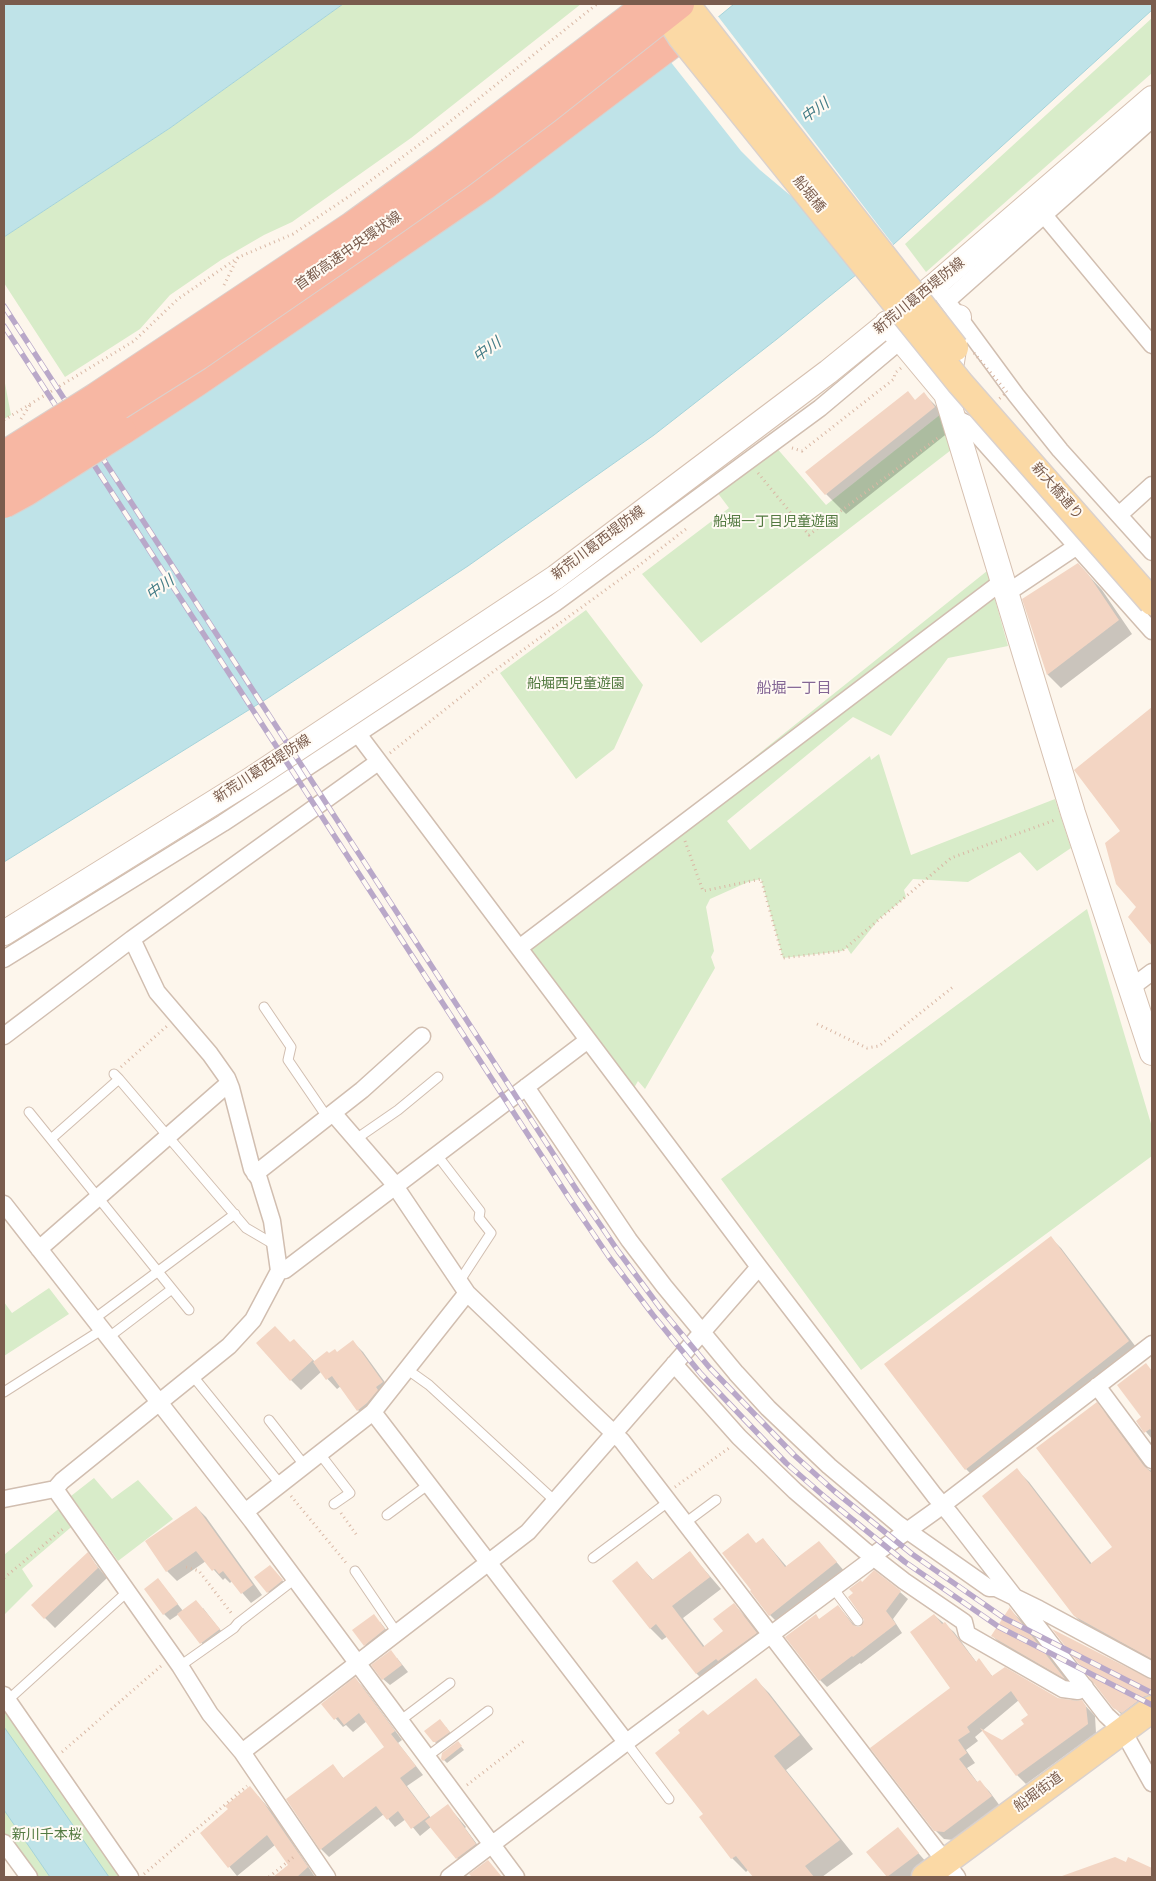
<!DOCTYPE html>
<meta charset="utf-8">
<style>
body{margin:0}
#map{position:relative;width:1156px;height:1881px;overflow:hidden;background:#fdf6ec;font-family:Overpass,sans-serif}
canvas{display:block}
.frame{position:absolute;inset:0;border:5px solid #7a5c4d;pointer-events:none}
</style>
<div id="map">
<canvas width="1156" height="1881"></canvas>
<div class="frame"></div>
</div>
<script>
const ctx = document.querySelector('canvas').getContext('2d');
ctx.lineJoin = 'round';
function fill(path, color) { ctx.fillStyle = color; ctx.fill(path, 'evenodd'); }
const shape = rows => new Path2D(rows.map(r => 'M' + r).join(''));
function stroke(path, color, width, dash) { ctx.strokeStyle = color; ctx.lineWidth = width; ctx.lineCap = dash ? 'butt' : 'round'; ctx.setLineDash(dash || []); ctx.stroke(path); }
function label(font, color, halo, rows, align = 'center') {
  ctx.font = font + ' Overpass,"Noto Sans JP",sans-serif'; ctx.lineWidth = 4; ctx.setLineDash([]); ctx.textBaseline = 'middle'; ctx.strokeStyle = halo; ctx.fillStyle = color; for (const [text, x, y, turn = 0] of rows) {
    ctx.save(); ctx.translate(x, y); ctx.rotate((+turn || 0) * Math.PI / 180); ctx.textAlign = isNaN(turn) ? turn : align; if (halo) ctx.strokeText(text, 0, 0); ctx.fillText(text, 0, 0); ctx.restore();
  }
}
fill(shape([
 [343,4,581,4,411,138,292,222,264,235,221,260,170,295,140,329,65,377,4,283,4,237,170,128],
 [1152,18,1152,73,926,272,905,244],
 [4,378,11,415,4,419],
 [941,414,955,447,701,643,642,574,729,508,717,492,775,446,826,505],
 [987,571,1008,646,948,658,891,736,853,717,727,821,750,850,870,756,871,760,879,754,911,855,1055,799,1071,848,1037,871,1020,852,968,882,913,879,904,890,906,897,879,919,851,954,847,948,842,951,783,958,761,879,748,882,710,899,706,907,714,951,711,957,715,968,645,1089,638,1081,630,1095,519,948,716,804,711,792],
 [586,610,643,685,614,749,576,779,500,673],
 [1087,909,1152,1127,1152,1156,861,1370,721,1179],
 [49,1288,69,1314,4,1356,4,1302,12,1313],
 [94,1478,112,1499,138,1480,173,1519,118,1561,71,1496],
 [63,1505,76,1523,22,1569,33,1586,4,1615,4,1555],
 [4,1709,76,1812,120,1877,31,1877,4,1840]
]), '#d8ecc9');
const water = shape([
 [4,4,343,4,170,128,4,237,4,4],
 [734,4,1152,4,1152,10,894,244,777,339,654,435,468,566,268,698,4,862,4,517,104,458,292,334,406,256,688,42,734,4],
 [4,1727,38,1775,109,1877,50,1877,4,1810,4,1727]
]);
fill(water, '#bfe3e8');
stroke(water, '#a5d3da', 1);
fill(shape([
 [717,15,895,247,860,276,797,201,760,170,741,151,666,56]
]), '#fdf6ec');
fill(shape([
 [924,394,944,414,954,428,846,514,826,494],
 [1078,564,1102,590,1132,634,1061,688,1048,675,1024,599],
 [1152,709,1152,944,1130,917,1138,907,1122,831,1076,770],
 [1051,1238,1061,1248,1139,1351,976,1479,966,1469],
 [353,1342,363,1352,392,1392,368,1420,358,1410,341,1386,337,1389,321,1372,301,1390,291,1380,290,1343,304,1350,315,1362,329,1354,337,1353],
 [1146,1365,1152,1371,1152,1439,1137,1421,1143,1417],
 [1096,1404,1108,1416,1148,1469,1152,1471,1152,1663,1087,1628,1075,1616,1017,1470,1029,1482,1092,1564,1114,1548],
 [196,1507,206,1517,262,1595,251,1603,232,1581,230,1583,225,1578,223,1580,206,1561,177,1581,167,1571],
 [763,1539,787,1567,819,1542,846,1573,780,1625,770,1615,757,1544],
 [689,1552,721,1589,683,1618,705,1647,724,1631,734,1605,746,1617,768,1645,709,1686,697,1674,668,1636,662,1640,650,1628,637,1563,654,1581],
 [87,1554,107,1578,55,1628,33,1606],
 [270,1566,288,1587,274,1598,268,1592],
 [158,1579,183,1611,203,1608,225,1636,207,1650,179,1614,170,1620,164,1614],
 [863,1583,900,1592,908,1599,893,1619,902,1633,861,1664,860,1663,827,1687,820,1680,820,1620,838,1606,856,1627,862,1627,866,1620],
 [1010,1610,1024,1623,1075,1689,1006,1650,993,1636],
 [934,1615,954,1632,977,1663,979,1660,993,1677,1058,1699,1081,1701,1095,1716,1096,1733,1026,1784,1017,1775,1003,1742,1026,1724,1030,1715,1019,1700,975,1737,978,1741,966,1750,975,1763,967,1768,978,1783,980,1782,989,1791,1000,1806,953,1840,944,1839,935,1830,952,1689],
 [380,1622,391,1636,371,1651,365,1645],
 [1056,1633,1152,1681,1152,1714,1128,1721,1114,1707],
 [397,1658,408,1672,390,1685,383,1679],
 [355,1679,363,1687,402,1740,398,1743,423,1775,407,1786,431,1818,448,1806,466,1827,465,1828,482,1851,463,1865,431,1827,420,1836,406,1819,395,1827,384,1814,329,1857,321,1849,332,1765,344,1779,386,1747,367,1721,353,1732,346,1725,343,1727,323,1704],
 [756,1680,769,1693,813,1749,786,1770,853,1854,822,1877,754,1877,748,1870,746,1872,732,1858,705,1814,708,1716],
 [446,1727,455,1739,441,1748,434,1741],
 [458,1743,464,1750,447,1763,442,1758],
 [258,1796,273,1813,315,1877,276,1877,289,1865,275,1845,237,1876,202,1833],
 [897,1829,928,1864,911,1877,888,1877,868,1852],
 [1128,1859,1152,1869,1152,1877,1079,1877,1082,1870,1126,1863]
]), '#0003');
fill(shape([
 [908,391,915,400,924,392,935,407,825,495,805,472],
 [1078,563,1088,574,1119,620,1047,675,1022,599],
 [1152,707,1152,946,1128,917,1136,907,1116,884,1105,843,1120,831,1074,770],
 [1051,1236,1129,1341,965,1470,884,1364],
 [275,1326,290,1342,294,1339,313,1360,290,1381,256,1343],
 [353,1340,383,1382,376,1387,378,1390,367,1403,357,1411,332,1376,326,1380,313,1362,327,1351,329,1353,335,1349,337,1352],
 [1146,1363,1152,1371,1152,1431,1150,1429,1144,1433,1136,1421,1141,1417,1117,1385],
 [1097,1402,1144,1466,1152,1473,1152,1659,1074,1616,982,1496,1017,1468,1090,1564,1112,1547,1036,1448],
 [196,1506,253,1585,241,1594,223,1571,219,1574,215,1569,212,1571,196,1551,166,1572,145,1541],
 [748,1533,756,1543,763,1538,785,1567,819,1541,837,1562,769,1616,750,1591,751,1590,722,1553],
 [690,1551,710,1577,672,1606,703,1647,723,1631,713,1619,734,1603,757,1633,718,1661,716,1659,696,1674,656,1624,650,1629,612,1581,637,1561,652,1580],
 [88,1552,98,1568,44,1619,31,1605],
 [270,1565,283,1580,267,1593,254,1577],
 [874,1570,901,1591,886,1611,896,1624,853,1657,852,1656,819,1681,785,1637,816,1614,819,1619,838,1605,853,1625,858,1627,861,1626,864,1620,848,1597,853,1593,849,1589,861,1580,862,1582],
 [158,1578,178,1604,163,1615,144,1589],
 [196,1600,220,1629,200,1644,177,1614],
 [1010,1607,1010,1608,1065,1679,991,1636],
 [374,1614,385,1629,364,1646,352,1630],
 [934,1614,942,1624,945,1622,976,1662,979,1658,992,1676,1005,1667,1058,1698,1077,1701,1082,1700,1086,1706,1088,1724,1016,1776,980,1728,1002,1740,1024,1724,1021,1720,1028,1715,1011,1691,967,1727,970,1732,958,1740,967,1753,959,1759,977,1782,980,1780,992,1796,944,1832,934,1831,870,1748,950,1688,910,1632],
 [1052,1629,1152,1680,1152,1694,1143,1697,1122,1713,1113,1708],
 [391,1650,402,1665,382,1680,371,1665],
 [355,1677,395,1731,391,1734,416,1766,400,1778,429,1816,411,1829,398,1811,387,1820,376,1806,320,1850,286,1799,333,1764,343,1778,384,1747,359,1713,344,1725,338,1717,334,1720,321,1704],
 [756,1678,800,1735,774,1756,840,1840,805,1866,814,1877,753,1877,736,1856,731,1859,699,1817,703,1814,655,1753,680,1733,678,1730,703,1710,708,1715],
 [440,1719,450,1732,436,1742,433,1742,424,1731],
 [458,1741,462,1746,443,1761,441,1759,442,1753],
 [250,1786,264,1803,308,1867,297,1877,273,1877,288,1865,267,1835,228,1868,200,1833,228,1809,225,1806],
 [448,1804,476,1844,456,1859,425,1821],
 [898,1827,919,1853,887,1877,866,1852],
 [1115,1857,1126,1862,1128,1857,1152,1868,1152,1877,1063,1877,1062,1876],
 [488,1860,502,1877,472,1877,469,1874]
]), '#f3d5c3');
const lane = shape([
 [264,1007,291,1047,288,1060,327,1117],
 [114,1074,119,1079,246,1228,275,1245],
 [29,1112,189,1310],
 [51,1139,119,1079],
 [356,1139,398,1110,438,1077],
 [437,1155,480,1211,479,1218,491,1233,459,1282],
 [94,1319,235,1214],
 [109,1337,172,1289],
 [408,1370,429,1385,555,1501],
 [192,1375,281,1485],
 [4,1392,103,1329],
 [269,1420,305,1466],
 [320,1454,350,1493,334,1504],
 [387,1515,429,1484],
 [685,1523,716,1500],
 [593,1558,668,1502],
 [355,1571,397,1633],
 [833,1588,858,1621],
 [180,1666,234,1628,238,1623,295,1579],
 [8,1700,127,1592],
 [401,1720,450,1683],
 [626,1742,669,1799],
 [428,1756,488,1711]
]);
const street = shape([
 [1044,215,1152,345],
 [935,285,1016,395,1060,450,1152,552],
 [947,301,1152,119],
 [953,417,968,424,974,431,1152,631],
 [1119,515,1152,485],
 [1007,593,1077,546],
 [358,734,759,1267,934,1495,951,1515,1106,1715,1123,1731,1152,1783],
 [519,948,1004,580],
 [4,959,223,823,555,603,820,408,901,340],
 [1132,987,1152,972],
 [4,1036,132,939,378,762],
 [526,1087,629,1240,664,1286,736,1373,768,1408,829,1466,898,1524,989,1588,996,1588,1039,1609,1152,1670],
 [333,1113,391,1180,467,1293,622,1441,957,1877],
 [255,1174,362,1090,422,1036],
 [4,1204,252,1521,516,1877],
 [39,1249,229,1083],
 [279,1271,285,1270,588,1040],
 [674,1364,739,1437,795,1491,864,1550,904,1581,964,1622,967,1634,1063,1689,1078,1691,1085,1687],
 [1097,1386,1152,1460],
 [373,1412,626,1742],
 [55,1489,180,1666,210,1714,242,1752,327,1877],
 [4,1499,55,1489,62,1481,229,1346,253,1320,279,1271,272,1221,259,1179,252,1169,231,1088,227,1078,210,1054,157,992,132,939],
 [245,1512,373,1412,467,1293],
 [4,1695,130,1877],
 [242,1752,528,1532,759,1267],
 [4,1843,29,1877],
 [449,1877,632,1738,867,1563,879,1551,935,1511,1152,1344]
]);
const secondary = shape([
 [887,323,946,394,1073,813,1152,1053],
 [952,362,959,317],
 [4,933,250,780,556,577,828,372,935,285,1152,98]
]);
const primary = shape([
 [925,1877,1152,1709]
]);
const highway = shape([
 [122,431,197,382,484,186,681,37,681,13]
]);
stroke(lane, '#d1beb0', 11);
stroke(street, '#d1beb0', 19);
stroke(secondary, '#d6c0b0', 26);
stroke(primary, '#dad1cd', 29);
stroke(highway, '#dad1cd', 30);
stroke(shape([
 [224,285,238,257],
 [21,419,30,405],
 [4,420,134,341,178,299,239,257,293,234,354,193,447,124,597,4],
 [792,448,802,451,894,379,895,373,901,368],
 [758,473,809,535,939,437],
 [390,753,490,674,637,567,686,529],
 [685,841,703,891,761,879,783,958,842,951,951,858,1055,820],
 [817,1024,867,1048,879,1046,953,987],
 [121,1067,167,1026],
 [675,1487,729,1448],
 [291,1496,347,1564],
 [341,1513,358,1537],
 [186,1567,199,1571,232,1614],
 [4,1578,64,1528],
 [62,1752,161,1666],
 [467,1785,524,1741],
 [144,1874,247,1786],
 [269,1877,296,1855]
]), '#d9b8a5', 3, [1, 4]);
stroke(lane, '#fff', 9);
stroke(street, '#fff', 16);
stroke(secondary, '#fff', 24);
stroke(primary, '#fbd9a5', 26);
stroke(highway, '#f7b7a3', 28);
const rail = shape([
 [4,306,578,1192,618,1251,661,1309,709,1367,794,1455,833,1490,912,1554,1004,1618,1152,1693],
 [4,326,569,1198,609,1257,653,1315,701,1374,786,1463,826,1498,905,1562,999,1627,1152,1705]
]);
stroke(rail, '#b9a8c9', 5.5);
stroke(rail, '#fffaf3', 4, [11]);
const primaryBridge = shape([
 [660,4,681,37,960,383,1152,602],
 [686,4,955,348]
]);
const highwayBridge = shape([
 [4,455,96,397,352,226,443,160,648,4],
 [4,478,198,356,371,237,459,175,547,109,680,4],
 [4,504,26,492,122,431]
]);
stroke(primaryBridge, '#dad1cd', 29, []);
stroke(highwayBridge, '#dad1cd', 30, []);
stroke(shape([
 [974,353,1007,392,999,399]
]), '#d9b8a5', 3, [1, 4]);
stroke(primaryBridge, '#fbd9a5', 26);
stroke(highwayBridge, '#f7b7a3', 28);
label('14px', '#7a5c4d', '#fffaf3', [
 ["船堀橋",808,195,51],
 ["首都高速中央環状線",349,252,-35],
 ["新荒川葛西堤防線",920,297,-39],
 ["新大橋通り",1056,492,49],
 ["新荒川葛西堤防線",599,544,-37],
 ["新荒川葛西堤防線",263,770,-33],
 ["船堀街道",1039,1793,-36]
]);
label('14px', '#537a41', '#fffaf3', [
 ["船堀一丁目児童遊園",776,523],
 ["船堀西児童遊園",576,685],
 ["新川千本桜",47,1836]
]);
label('italic 15px', '#437c86', '#fffaf3', [
 ["中川",816,112,-36],
 ["中川",488,351,-36],
 ["中川",161,589,-36]
]);
label('15px', '#846695', '#fffaf3', [
 ["船堀一丁目",794,690]
]);
</script>
